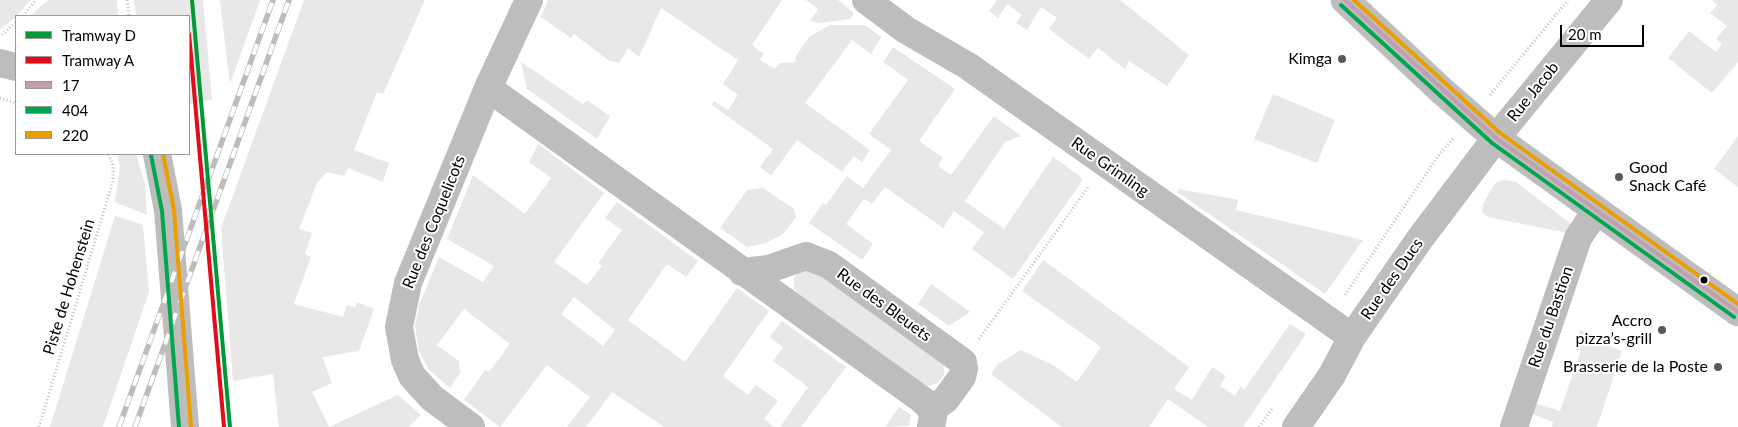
<!DOCTYPE html>
<meta charset="utf-8">
<style>
body{margin:0}
#map{position:relative;width:1738px;height:427px;overflow:hidden;background:#fff;font-family:Lato,sans-serif}
canvas{display:block}
.legend{position:absolute;left:15px;top:15px;width:175px;height:140px;box-sizing:border-box;background:#fff;border:1px solid #999;margin:0;padding:6px 9px;list-style:none;font-size:15px;color:#000}
.legend li{display:flex;align-items:center;gap:10px;height:25px}
.legend b{width:25px;border:1px solid #999}
.scale{position:absolute;left:1560px;top:25px;width:84px;height:22px;box-sizing:border-box;border:2px solid #000;border-top:0;padding-left:6px;font-size:15px;line-height:18px;white-space:nowrap;color:#000;-webkit-text-stroke:4px #fff;paint-order:stroke}
</style>
<div id="map">
<canvas width="1738" height="427"></canvas>
<ul class="legend">
<li><b style="height:6px;background:#093"></b>Tramway D</li>
<li><b style="height:6px;background:#e10d19"></b>Tramway A</li>
<li><b style="height:6px;background:#c29eaf"></b>17</li>
<li><b style="height:6px;background:#00a651"></b>404</li>
<li><b style="height:6px;background:#eb9e00"></b>220</li>
</ul>
<div class="scale">20 m</div>
</div>
<script>
const ctx = document.querySelector('canvas').getContext('2d');
ctx.lineJoin = 'round';
function fill(path, color) { ctx.fillStyle = color; ctx.fill(path, 'evenodd'); }
const shape = rows => new Path2D(rows.map(r => 'M' + r).join(''));
function stroke(path, color, width, dash) { ctx.strokeStyle = color; ctx.lineWidth = width; ctx.lineCap = dash ? 'butt' : 'round'; ctx.setLineDash(dash || []); ctx.stroke(path); }
function label(font, color, halo, rows, align = 'center') {
  ctx.font = font + ' Lato,sans-serif'; ctx.lineWidth = 4; ctx.setLineDash([]); ctx.textBaseline = 'middle'; ctx.strokeStyle = halo; ctx.fillStyle = color; for (const [text, x, y, turn = 0] of rows) {
    ctx.save(); ctx.translate(x, y); ctx.rotate((+turn || 0) * Math.PI / 180); ctx.textAlign = isNaN(turn) ? turn : align; if (halo) ctx.strokeText(text, 0, 0); ctx.fillText(text, 0, 0); ctx.restore();
  }
}
fill(shape([
 [0,0,31,0,15,18,0,29],
 [48,0,117,0,118,16,30,16],
 [134,0,203,0,212,99,189,105,189,16,136,16],
 [220,0,260,0,230,84],
 [304,0,425,0,383,94,377,92,354,150,389,163,383,182,348,168,344,176,327,172,317,183,299,229,312,233,305,254,311,257,294,304,343,317,347,305,355,307,357,302,374,309,359,351,322,357,332,383,312,392,329,427,398,395,421,415,408,427,279,427,273,374,233,381,221,228],
 [548,0,782,0,752,45,764,54,760,60,775,69,779,63,795,62,796,56,809,37,830,25,865,25,881,37,871,54,852,40,805,103,870,150,862,162,854,156,842,172,797,140,771,176,760,167,773,149,712,105,714,101,728,110,738,95,723,84,738,60,661,8,639,57,628,48,619,63,608,60,574,34,571,38,541,17],
 [806,0,838,0,854,13,850,19,820,23,810,21,818,9],
 [997,0,1120,0,1189,55,1167,86,1129,61,1125,69,1098,48,1089,59,1049,29,1057,18,1041,7,1027,30,1016,23,1022,15,1007,4,998,18,989,11],
 [1712,0,1738,0,1738,62,1712,93,1668,58,1689,31,1716,52,1722,44,1716,39,1727,26,1710,13,1717,5],
 [893,47,955,89,919,141,943,158,938,166,951,175,994,116,1021,136,1005,142,965,201,1004,229,1053,157,1080,176,1082,180,1078,187,1013,279,972,249,984,232,954,211,943,228,885,187,872,204,864,199,846,224,873,244,862,260,809,223,823,203,826,205,847,176,863,188,891,150,869,134,908,80,883,62],
 [521,62,583,104,587,100,610,116,597,139,527,89],
 [1273,94,1335,120,1317,163,1254,139],
 [1738,136,1738,187,1714,169],
 [538,144,604,193,554,262,587,285,602,266,598,263,622,230,605,218,617,202,698,261,686,277,667,264,628,320,685,362,737,288,769,311,723,376,748,395,756,385,778,401,764,419,774,427,664,427,612,392,586,427,567,427,590,397,547,365,500,427,464,400,485,370,489,372,510,344,464,309,437,345,459,361,460,373,450,388,429,370,419,351,415,326,419,305,439,257,483,282,494,266,447,239,473,175,525,214,551,178,529,162],
 [574,297,615,330,603,346,561,314],
 [117,154,136,154,145,184,147,215,115,202,120,166],
 [1504,180,1516,182,1571,224,1568,233,1488,217,1482,212,1483,204,1495,183],
 [763,188,794,209,796,217,783,234,766,243,747,247,720,228,747,190],
 [1179,189,1238,200,1236,210,1363,240,1325,294,1177,192],
 [115,216,143,225,149,292,103,427,50,427],
 [1043,260,1189,367,1174,389,1192,400,1212,367,1226,376,1220,386,1235,396,1241,386,1244,390,1290,324,1306,334,1243,427,1208,427,1168,399,1149,427,1062,427,991,374,998,364,1021,350,1053,365,1077,382,1101,347,1022,291],
 [810,267,944,365,944,375,938,383,928,386,919,383,800,297,794,288,794,278,800,270],
 [931,284,965,308,970,312,949,326,918,304],
 [782,321,846,367,801,427,780,427,808,387,773,361,783,347,769,337],
 [1580,330,1587,332,1586,337,1622,351,1597,427,1552,427,1553,422,1530,413,1535,403,1560,411,1581,351,1574,348],
 [899,407,911,415,909,426,885,427]
]), '#e8e8e8');
const major = shape([
 [1345,0,1441,90,1496,138,1738,312]
]);
stroke(major, '#dbdbdb', 29);
stroke(shape([
 [127,0,129,16],
 [23,16,36,0],
 [2,35,16,22],
 [1490,95,1568,0],
 [0,98,16,103],
 [1345,295,1438,156,1454,138],
 [979,339,1089,186],
 [39,427,113,181,113,165,108,154],
 [1259,427,1272,409]
]), '#c2c2c2', 3, [1, 2.5]);
stroke(shape([
 [866,0,906,30,968,66,1352,337],
 [0,63,16,67],
 [488,88,921,399,930,407,933,417,931,427],
 [157,154,168,210,185,427],
 [742,272,769,269,806,256,829,265,963,362,964,369,962,377,946,399,938,405,930,407],
 [471,427,432,398,412,376,405,360,399,327,408,283,488,88,529,0],
 [1296,427,1332,375,1352,337,1419,240,1496,138,1609,0],
 [1514,427,1578,238,1596,211]
]), '#bdbdbd', 28);
stroke(major, '#bdbdbd', 28);
const rail = shape([
 [119,427,273,0],
 [135,427,289,0]
]);
stroke(rail, '#bdbdbd', 5.5);
stroke(rail, '#fff', 4, [11]);
stroke(shape([
 [1345,0,1496,138,1738,312]
]), '#c29eaf', 4);
stroke(shape([
 [1341,5,1492,143,1734,317],
 [151,155,162,211,179,427]
]), '#00a651', 4);
stroke(shape([
 [1354,0,1500,133,1738,304],
 [163,154,174,210,191,427]
]), '#eb9e00', 4);
stroke(shape([
 [192,0,230,427]
]), '#093', 4);
stroke(shape([
 [189,34,224,427]
]), '#e10d19', 4);
for (const [x, y, r, color] of [
 [1342,59,5,"#595959"],
 [1619,177,5,"#595959"],
 [1704,280,4.5,"#000"],
 [1662,330,5,"#595959"],
 [1718,367,5,"#595959"]
]) { const dot = new Path2D(); dot.arc(x, y, r, 0, 2 * Math.PI); ctx.fillStyle = color; ctx.fill(dot); stroke(dot, '#fff', 2); }
label('16px', '#000', '#fff', [
 ["Kimga",1332,59],
 ["Good",1629,168,"left"],
 ["Snack Café",1629,186,"left"],
 ["Accro",1652,321],
 ["pizza’s-grill",1652,339],
 ["Brasserie de la Poste",1708,367]
], 'right');
label('16px', '#000', '#fff', [
 ["Rue Jacob",1533,92,-51],
 ["Rue Grimling",1110,167,35],
 ["Rue des Coquelicots",434,222,-68],
 ["Rue des Ducs",1392,279,-55],
 ["Piste de Hohenstein",69,287,-73],
 ["Rue des Bleuets",884,305,36],
 ["Rue du Bastion",1551,317,-71]
]);
</script>
